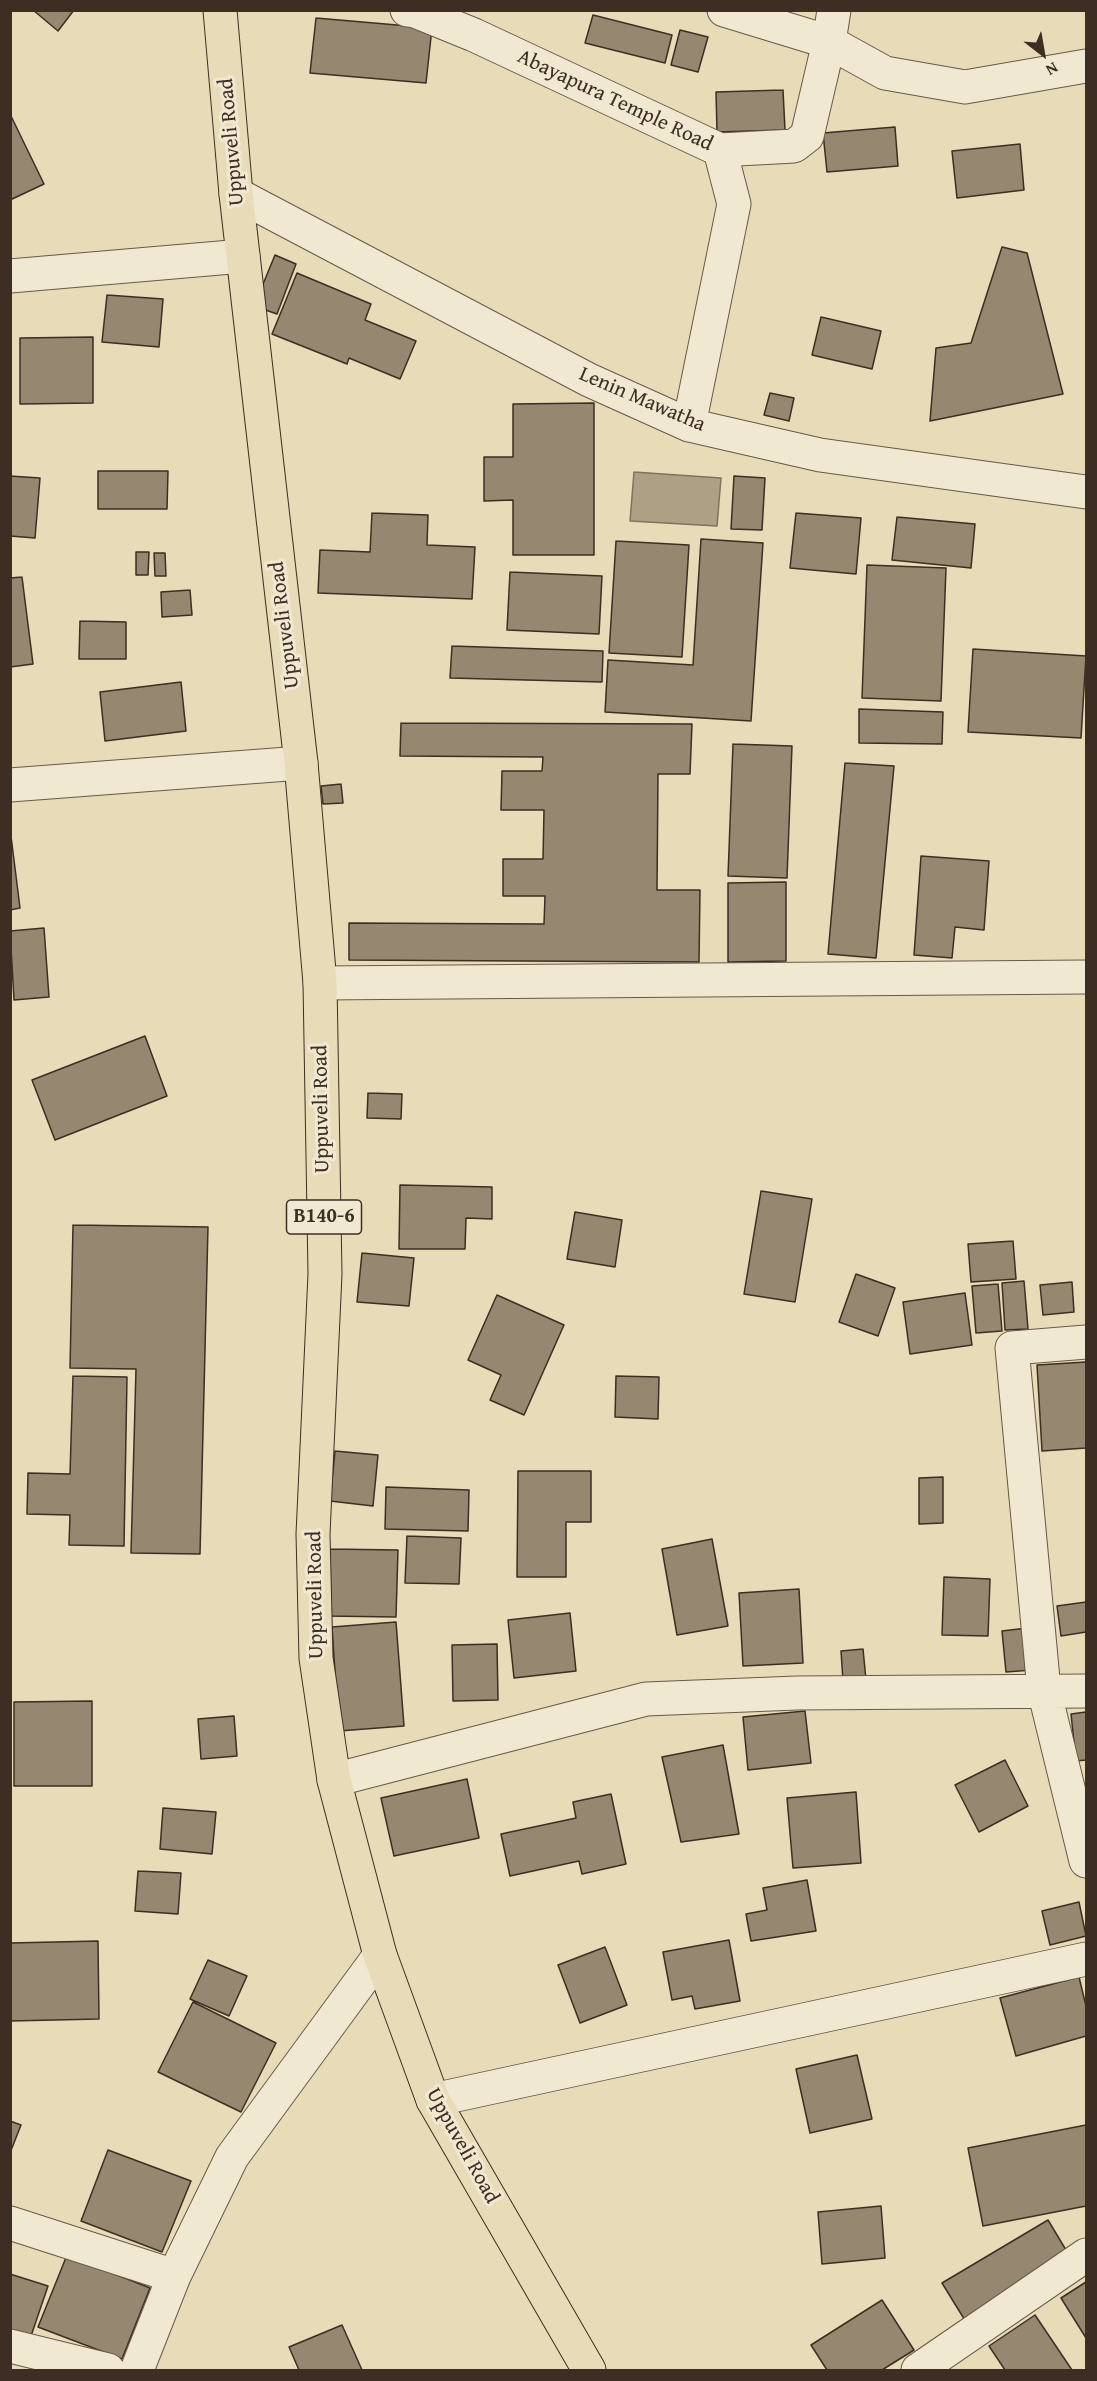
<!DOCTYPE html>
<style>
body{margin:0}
#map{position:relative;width:1097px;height:2381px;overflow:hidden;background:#e8dcb8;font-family:"Gentium Book Plus",serif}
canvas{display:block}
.frame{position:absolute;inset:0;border:12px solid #3d2d23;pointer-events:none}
.north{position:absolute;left:1013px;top:24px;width:60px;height:60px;-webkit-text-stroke:4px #f0e8d1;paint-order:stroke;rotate:149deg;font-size:16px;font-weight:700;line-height:24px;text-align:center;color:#3d2d23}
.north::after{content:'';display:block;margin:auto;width:21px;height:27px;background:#3d2d23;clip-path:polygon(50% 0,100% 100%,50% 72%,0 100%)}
</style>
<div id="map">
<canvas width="1097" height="2381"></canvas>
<div class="frame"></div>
<div class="north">N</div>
</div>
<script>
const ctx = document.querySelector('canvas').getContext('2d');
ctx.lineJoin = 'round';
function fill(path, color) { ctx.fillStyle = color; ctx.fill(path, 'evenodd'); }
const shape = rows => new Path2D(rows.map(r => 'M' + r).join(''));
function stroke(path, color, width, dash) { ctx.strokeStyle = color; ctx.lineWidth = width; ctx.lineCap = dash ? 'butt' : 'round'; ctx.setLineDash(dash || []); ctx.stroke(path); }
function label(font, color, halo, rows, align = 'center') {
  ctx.font = font + ' "Gentium Book Plus",serif'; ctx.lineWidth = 6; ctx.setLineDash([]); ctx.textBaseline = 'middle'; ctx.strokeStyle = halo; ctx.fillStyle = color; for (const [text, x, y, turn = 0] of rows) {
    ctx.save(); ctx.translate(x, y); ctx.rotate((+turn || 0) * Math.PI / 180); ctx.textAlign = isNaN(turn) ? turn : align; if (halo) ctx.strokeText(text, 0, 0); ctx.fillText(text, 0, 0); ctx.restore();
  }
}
const water = shape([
 [634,472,721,478,717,526,630,521,634,472]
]);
fill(water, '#aea085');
stroke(water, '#81725e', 1.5);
const building = shape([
 [33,10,74,10,58,31,33,10],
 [593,15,672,35,665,63,585,43,593,15],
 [316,18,432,28,426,83,310,73,316,18],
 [680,30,708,37,698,72,671,65,680,30],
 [783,90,785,130,717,132,716,92,783,90],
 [10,114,44,184,10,200,10,114],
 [895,127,898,166,827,172,823,133,895,127],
 [1020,144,1024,190,957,198,952,151,1020,144],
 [1002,247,1027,253,1063,394,930,421,936,348,971,343,1002,247],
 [275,255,296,264,277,314,254,306,275,255],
 [297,273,371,304,365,320,416,341,400,379,349,358,347,364,272,334,297,273],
 [107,295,163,299,159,347,102,342,107,295],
 [821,317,881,331,872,369,812,355,821,317],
 [93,337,93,403,20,404,20,338,93,337],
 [770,393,794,398,789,421,764,415,770,393],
 [594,403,594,555,513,555,513,500,484,501,484,457,513,457,513,404,594,403],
 [98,471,168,471,167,509,98,509,98,471],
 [10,476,40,478,35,538,10,536,10,476],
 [734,476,765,478,762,530,731,529,734,476],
 [372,513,428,515,427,545,475,547,472,599,318,593,320,550,370,552,372,513],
 [796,513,861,518,856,574,790,568,796,513],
 [897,517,975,524,971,568,892,560,897,517],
 [701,539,763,543,751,721,605,712,608,660,693,665,701,539],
 [616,541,689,545,682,657,609,653,616,541],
 [136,552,149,552,148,575,136,575,136,552],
 [154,553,165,553,166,576,155,576,154,553],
 [867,565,946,568,941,701,862,698,867,565],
 [510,572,602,576,599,634,507,630,510,572],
 [22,577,33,664,10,667,10,578,22,577],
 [190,590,192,615,162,617,161,592,190,590],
 [80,621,126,622,126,659,79,659,80,621],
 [452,646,603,651,602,682,450,678,452,646],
 [973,649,1086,656,1081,738,968,732,973,649],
 [181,682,186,731,105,741,100,692,181,682],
 [859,709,943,712,942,744,859,743,859,709],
 [401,723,692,724,690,774,658,774,657,890,700,890,699,962,349,960,349,923,544,924,545,896,503,896,503,859,543,859,544,810,501,810,502,771,542,771,543,757,400,756,401,723],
 [733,744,792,746,787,878,728,876,733,744],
 [845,763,894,766,876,958,828,954,845,763],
 [341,784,343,803,323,804,321,786,341,784],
 [10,828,20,908,10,910,10,828],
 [921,856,989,861,984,930,955,927,952,958,914,955,921,856],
 [786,882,786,961,728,962,728,883,786,882],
 [44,928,49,997,14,1000,10,931,44,928],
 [145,1036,167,1096,55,1140,32,1080,145,1036],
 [368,1093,402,1094,401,1119,367,1118,368,1093],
 [400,1185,492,1187,492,1219,466,1218,465,1249,399,1249,400,1185],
 [761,1191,812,1199,795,1302,744,1294,761,1191],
 [575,1212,622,1220,615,1267,567,1259,575,1212],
 [73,1225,208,1227,200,1554,131,1553,136,1369,70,1368,73,1225],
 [1013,1241,1016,1279,971,1282,968,1244,1013,1241],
 [362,1253,414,1258,409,1306,357,1302,362,1253],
 [856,1274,895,1288,878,1336,839,1322,856,1274],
 [1024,1281,1028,1329,1005,1330,1002,1283,1024,1281],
 [1072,1282,1074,1312,1043,1315,1040,1285,1072,1282],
 [998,1284,1002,1331,976,1333,972,1286,998,1284],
 [965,1293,972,1345,910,1354,903,1302,965,1293],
 [497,1295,564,1325,524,1415,490,1400,501,1375,468,1360,497,1295],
 [1086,1362,1086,1448,1042,1451,1037,1365,1086,1362],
 [73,1376,127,1377,124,1546,69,1545,70,1515,27,1514,28,1473,70,1474,73,1376],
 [616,1376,659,1377,658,1419,615,1417,616,1376],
 [335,1451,378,1455,373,1506,330,1501,335,1451],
 [518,1471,591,1471,591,1522,566,1522,566,1577,517,1577,518,1471],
 [943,1477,943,1523,919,1524,919,1478,943,1477],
 [386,1487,469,1490,468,1531,385,1529,386,1487],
 [407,1536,461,1538,459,1584,405,1583,407,1536],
 [712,1539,728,1626,677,1635,662,1549,712,1539],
 [328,1549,398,1550,396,1617,326,1616,328,1549],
 [944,1577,990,1579,988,1636,942,1635,944,1577],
 [799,1589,803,1663,743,1666,739,1593,799,1589],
 [1086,1602,1086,1632,1061,1636,1057,1606,1086,1602],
 [570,1613,576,1671,514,1678,508,1620,570,1613],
 [396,1622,404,1726,339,1731,332,1627,396,1622],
 [1027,1628,1032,1670,1006,1672,1002,1631,1027,1628],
 [497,1644,498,1700,453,1701,452,1645,497,1644],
 [863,1649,866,1680,843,1681,841,1651,863,1649],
 [92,1701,92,1786,14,1786,14,1702,92,1701],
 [805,1711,811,1763,748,1770,743,1717,805,1711],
 [1086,1712,1086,1760,1076,1761,1071,1714,1086,1712],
 [234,1716,237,1756,201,1759,198,1719,234,1716],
 [723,1745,739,1834,681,1842,662,1757,723,1745],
 [1005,1760,1028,1806,979,1832,955,1785,1005,1760],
 [467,1779,479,1838,394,1856,381,1798,467,1779],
 [856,1792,861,1863,793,1868,787,1798,856,1792],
 [611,1794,626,1864,582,1874,579,1861,510,1876,501,1834,576,1818,573,1802,611,1794],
 [163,1808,216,1812,212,1854,160,1849,163,1808],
 [138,1871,181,1873,178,1914,135,1911,138,1871],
 [807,1880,816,1931,751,1941,746,1914,767,1910,763,1888,807,1880],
 [1079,1902,1086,1936,1050,1945,1042,1911,1079,1902],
 [729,1940,740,2001,695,2009,692,1996,672,2000,663,1952,729,1940],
 [98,1941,99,2019,10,2021,10,1943,98,1941],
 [605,1947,627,2005,580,2023,558,1965,605,1947],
 [208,1960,247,1976,229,2016,190,1999,208,1960],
 [1079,1977,1086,2006,1086,2036,1016,2056,1000,1998,1079,1977],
 [193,2002,276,2043,241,2112,158,2072,193,2002],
 [857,2055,872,2119,810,2133,796,2069,857,2055],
 [10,2121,21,2125,10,2153,10,2121],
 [1086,2125,1086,2206,983,2226,968,2148,1086,2125],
 [108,2150,191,2181,162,2252,81,2221,108,2150],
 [881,2206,885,2258,822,2264,818,2212,881,2206],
 [1048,2220,1072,2260,966,2322,942,2283,1048,2220],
 [67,2255,150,2288,122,2359,38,2327,67,2255],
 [10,2274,48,2286,31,2336,10,2329,10,2274],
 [1086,2282,1086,2338,1061,2298,1086,2282],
 [882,2300,914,2350,882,2370,827,2370,811,2345,882,2300],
 [1035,2315,1072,2370,1005,2370,989,2346,1035,2315],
 [342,2325,362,2370,299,2370,289,2347,342,2325]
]);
fill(building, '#968870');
stroke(building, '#3d2d23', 1.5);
const minor = shape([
 [407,10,415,11,474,35,720,150,794,146,807,136,829,42,834,10],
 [724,10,829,42,885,73,965,87,1086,66],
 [236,194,589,380,689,425,820,455,1086,492],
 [10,276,243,256],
 [689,425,734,204,720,150],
 [10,785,301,763],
 [320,983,1086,977],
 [1086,1342,1012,1348,1044,1690,1086,1861],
 [334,1780,646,1699,797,1693,1086,1691],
 [433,2100,1086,1959],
 [10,2223,174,2276],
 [10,2346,108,2370],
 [137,2370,174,2276,232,2157,380,1955],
 [918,2370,1086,2255]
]);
const major = shape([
 [220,10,236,194,301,763,320,983,325,1274,313,1534,316,1658,334,1780,380,1955,433,2100,589,2370]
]);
stroke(minor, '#685948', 35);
stroke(major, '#3d2d23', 35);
stroke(minor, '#f0e8d1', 33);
stroke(major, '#e8dcb8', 33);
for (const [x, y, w] of [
 [324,1217,75]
]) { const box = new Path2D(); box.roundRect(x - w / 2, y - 17, w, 34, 4.5); ctx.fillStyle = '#f0e8d1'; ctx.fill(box); stroke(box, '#3d2d23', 1.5); }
label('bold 20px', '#3d2d23', null, [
 ["B140-6",324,1217]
]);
label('21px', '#3d2d23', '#f0e8d1', [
 ["Abayapura Temple Road",615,101,25],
 ["Uppuveli Road",232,142,-95],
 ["Lenin Mawatha",642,400,23],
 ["Uppuveli Road",285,625,-97],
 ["Uppuveli Road",322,1109,-91],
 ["Uppuveli Road",316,1595,-91],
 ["Uppuveli Road",462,2146,61]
]);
</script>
